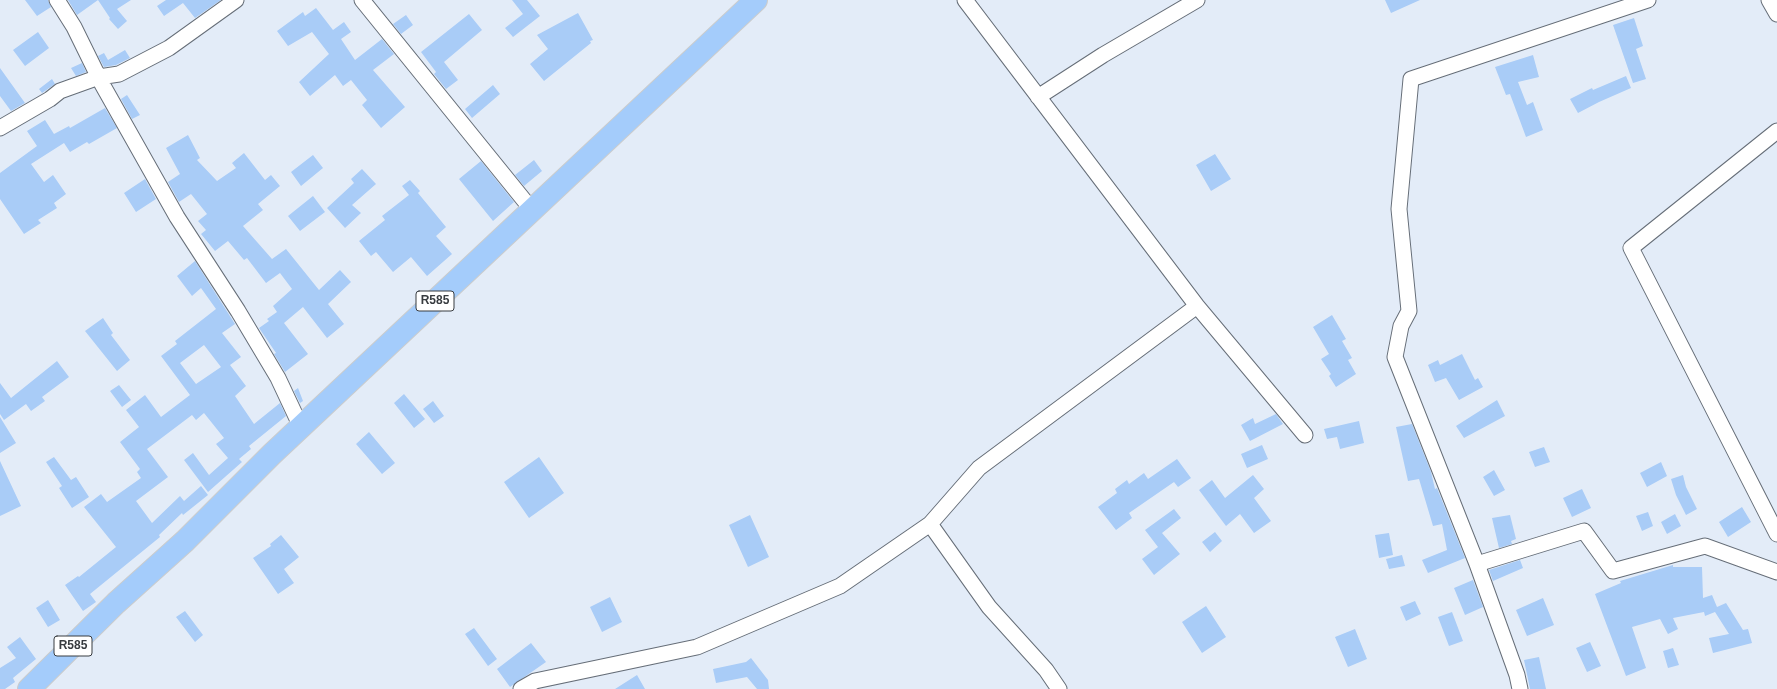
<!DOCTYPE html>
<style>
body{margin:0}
canvas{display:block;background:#e3ecf8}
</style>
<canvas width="1777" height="689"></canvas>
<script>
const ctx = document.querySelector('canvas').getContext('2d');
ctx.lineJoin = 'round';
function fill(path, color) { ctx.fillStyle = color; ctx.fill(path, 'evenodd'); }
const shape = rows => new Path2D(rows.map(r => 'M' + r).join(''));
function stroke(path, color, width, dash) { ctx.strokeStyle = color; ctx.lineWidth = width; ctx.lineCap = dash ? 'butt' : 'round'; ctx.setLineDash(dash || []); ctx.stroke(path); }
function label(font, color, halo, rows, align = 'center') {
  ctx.font = font + ' Helvetica,sans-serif'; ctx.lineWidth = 3; ctx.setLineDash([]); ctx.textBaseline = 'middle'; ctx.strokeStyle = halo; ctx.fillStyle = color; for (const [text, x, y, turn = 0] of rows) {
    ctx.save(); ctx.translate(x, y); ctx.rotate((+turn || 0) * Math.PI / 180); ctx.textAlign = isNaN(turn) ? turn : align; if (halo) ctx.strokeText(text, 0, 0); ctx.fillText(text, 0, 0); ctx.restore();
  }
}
fill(shape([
 [25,0,48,0,51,7,37,16],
 [68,0,98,0,77,15],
 [98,0,131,0,117,9,127,21,118,29,109,19,110,18],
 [166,0,221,0,195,18,183,3,164,16,157,6],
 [512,0,527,0,540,16,513,37,505,28,523,14],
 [1385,0,1420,0,1391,13],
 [316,8,333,30,344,22,351,32,341,39,355,60,382,39,394,54,373,70,405,107,381,128,362,105,367,100,351,80,343,86,335,75,310,96,299,82,329,54,312,32,288,46,277,31,303,12,305,16],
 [578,13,593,40,590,41,591,43,544,81,530,64,548,49,537,35],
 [469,14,482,30,444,62,458,80,446,89,434,74,436,72,421,52],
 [406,15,413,25,401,34,393,24],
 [1634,18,1643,46,1636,49,1646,79,1633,83,1613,25],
 [38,32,49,48,25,66,13,50],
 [125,50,130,58,116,65,104,67,98,56,104,53,108,60],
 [1533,55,1539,77,1518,82,1527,105,1533,102,1543,130,1526,137,1510,94,1506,95,1495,67],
 [82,63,86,72,76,76,71,68],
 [0,68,25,103,11,111,0,96],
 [1626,76,1631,88,1599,102,1578,113,1570,99,1592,88,1593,90],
 [52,79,55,84,42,93,39,89],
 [493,85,500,94,472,118,465,109],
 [127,95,140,115,132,119,121,99],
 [105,108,117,128,89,144,87,142,70,152,64,143,31,164,44,182,53,175,66,194,54,203,57,208,38,220,41,223,24,234,0,199,0,173,37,146,27,131,45,120,54,134,69,126,70,128],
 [188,135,200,158,197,160,217,181,236,168,232,163,244,153,265,180,271,175,280,186,258,204,263,210,243,226,272,259,286,249,319,290,340,270,351,282,328,304,344,324,327,338,303,307,284,323,308,354,285,372,274,354,276,353,259,328,269,321,267,319,277,312,273,306,292,289,280,273,266,283,247,258,244,260,228,241,215,251,201,234,206,230,198,221,207,214,191,194,179,202,168,182,180,174,166,148],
 [1215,154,1231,179,1211,191,1196,165],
 [313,155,323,168,301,186,291,172],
 [534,160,542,171,524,186,515,175],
 [481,161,514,202,493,221,459,179],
 [362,169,376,184,352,205,361,213,345,228,327,208,354,183,351,179],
 [145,179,156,199,136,212,124,193],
 [410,180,420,191,418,193,446,227,436,236,452,254,427,276,411,257,393,272,376,252,371,256,359,241,385,220,382,216,409,195,402,186],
 [313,196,325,212,300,231,288,216],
 [195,261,235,324,222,333,241,357,230,365,246,386,235,396,254,424,280,403,286,416,249,446,251,449,239,459,242,462,208,492,184,460,193,453,209,475,228,458,216,444,224,438,204,413,196,420,192,415,147,449,168,477,136,501,152,523,180,496,184,501,201,486,208,495,183,515,182,513,159,535,160,537,90,594,96,602,83,611,65,585,78,576,79,577,116,547,84,507,101,494,107,502,141,478,137,472,140,469,120,442,139,427,126,410,145,395,161,417,190,395,161,356,177,344,175,341,216,309,201,288,192,296,177,276],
 [204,345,221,367,196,384,180,363],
 [1332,315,1346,339,1342,341,1352,358,1348,360,1356,374,1336,387,1329,376,1331,374,1321,359,1329,354,1313,327],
 [103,318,113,333,111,335,130,360,117,371,85,331],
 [1462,354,1475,380,1478,378,1483,387,1459,400,1446,378,1435,382,1428,365,1438,360,1440,365],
 [57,361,69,377,42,397,45,401,31,411,26,404,4,420,0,414,0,383,11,398],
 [119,385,131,400,122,407,110,391],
 [298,388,303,401,300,403,294,391],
 [404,394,425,419,414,428,394,403],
 [1497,400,1505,416,1464,438,1456,426],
 [433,401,444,416,434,423,423,409],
 [1276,414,1283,424,1250,441,1241,425,1253,418,1255,424],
 [0,417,16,443,0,453],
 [1359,421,1364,443,1340,449,1337,437,1327,439,1324,429],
 [1412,424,1431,472,1435,489,1437,488,1465,558,1428,573,1422,560,1447,550,1442,524,1433,526,1419,479,1408,481,1396,427],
 [369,432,395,463,382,474,356,444],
 [1262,445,1268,459,1247,468,1241,454],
 [1544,447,1550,462,1535,467,1529,452],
 [54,457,71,480,76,477,89,497,72,508,59,488,62,486,46,462],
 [539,457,564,493,529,518,504,482],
 [1177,459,1191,478,1178,487,1174,482,1129,513,1132,518,1116,530,1098,507,1117,493,1115,489,1127,480,1129,484,1144,473,1148,479],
 [0,461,21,506,0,516],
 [1661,462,1667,476,1647,487,1640,473],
 [1494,470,1505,490,1494,496,1483,477],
 [1253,475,1264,489,1254,498,1271,521,1254,533,1240,514,1226,526,1199,490,1212,480,1225,498],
 [1683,475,1686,487,1697,509,1686,515,1676,495,1671,479],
 [1582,489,1591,508,1572,517,1563,498],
 [1742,507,1751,522,1728,537,1719,522],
 [1174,509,1181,518,1162,533,1180,554,1154,575,1142,559,1158,547,1145,530],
 [1648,512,1653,526,1642,531,1636,516],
 [1675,514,1681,526,1667,534,1661,522],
 [750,515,769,557,748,567,729,525],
 [1510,515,1516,539,1511,541,1512,544,1499,548,1492,518],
 [1215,532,1222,541,1210,552,1202,542],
 [1389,533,1393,555,1379,558,1375,535],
 [281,535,299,557,284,569,294,583,278,594,253,558,271,546,270,544],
 [1402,555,1405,566,1389,569,1386,559],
 [1520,560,1523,568,1493,581,1489,570],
 [1673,565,1673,567,1702,567,1703,598,1712,595,1717,607,1726,603,1743,630,1748,629,1752,643,1713,653,1709,638,1729,634,1715,612,1705,616,1704,612,1673,618,1678,629,1668,634,1660,619,1632,627,1646,668,1626,676,1595,594,1621,583,1620,581],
 [1473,580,1483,607,1465,615,1454,588],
 [610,597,622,622,602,632,590,607],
 [1543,598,1554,625,1527,636,1516,610],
 [48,600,60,620,48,627,36,608],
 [1415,601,1421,614,1406,621,1400,607],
 [1206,606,1226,637,1202,653,1182,622],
 [185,611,203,635,195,642,176,617],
 [1452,612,1463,641,1449,646,1438,617],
 [474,628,497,659,488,666,465,634],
 [1355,629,1367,659,1348,667,1335,637],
 [20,637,36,659,13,678,15,682,5,689,0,689,0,668,16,658,7,647],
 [1590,642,1601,666,1587,672,1576,648],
 [531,643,546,662,510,687,497,669],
 [1673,648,1679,665,1668,668,1663,651],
 [1539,657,1546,689,1530,689,1524,660],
 [751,658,768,680,769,689,757,689,747,677,716,683,713,669,746,662],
 [637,675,645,689,615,689]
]), '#a9ccf7');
const minor = shape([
 [57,0,74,27,102,84,177,217,238,311,278,378,301,427],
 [362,0,532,210],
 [965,0,1197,306,1305,435],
 [1648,0,1411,79,1399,209,1409,311,1401,326,1395,357,1477,564,1584,531,1613,571,1705,546,1777,572],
 [1769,0,1777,14],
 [1038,97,1103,55,1197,0],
 [0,128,50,99,60,91,99,77,119,74,169,48,236,0],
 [1777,131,1631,248,1777,534],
 [1477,564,1517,675,1520,689],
 [521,689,535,681,697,647,840,586,930,524],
 [1059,689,1046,670,989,607,930,524,979,468,1197,306]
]);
const primary = shape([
 [29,689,116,603,185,541,272,454,756,0]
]);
stroke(minor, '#666e78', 17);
stroke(primary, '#cbcccd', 24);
stroke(minor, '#fff', 15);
stroke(primary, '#a4ccfb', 22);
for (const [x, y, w] of [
 [435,301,38],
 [73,646,38]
]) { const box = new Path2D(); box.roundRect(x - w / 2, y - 10, w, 20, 3); ctx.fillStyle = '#fff'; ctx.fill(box); stroke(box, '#383c40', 1); }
label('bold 12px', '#383c40', null, [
 ["R585",435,301],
 ["R585",73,646]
]);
</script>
